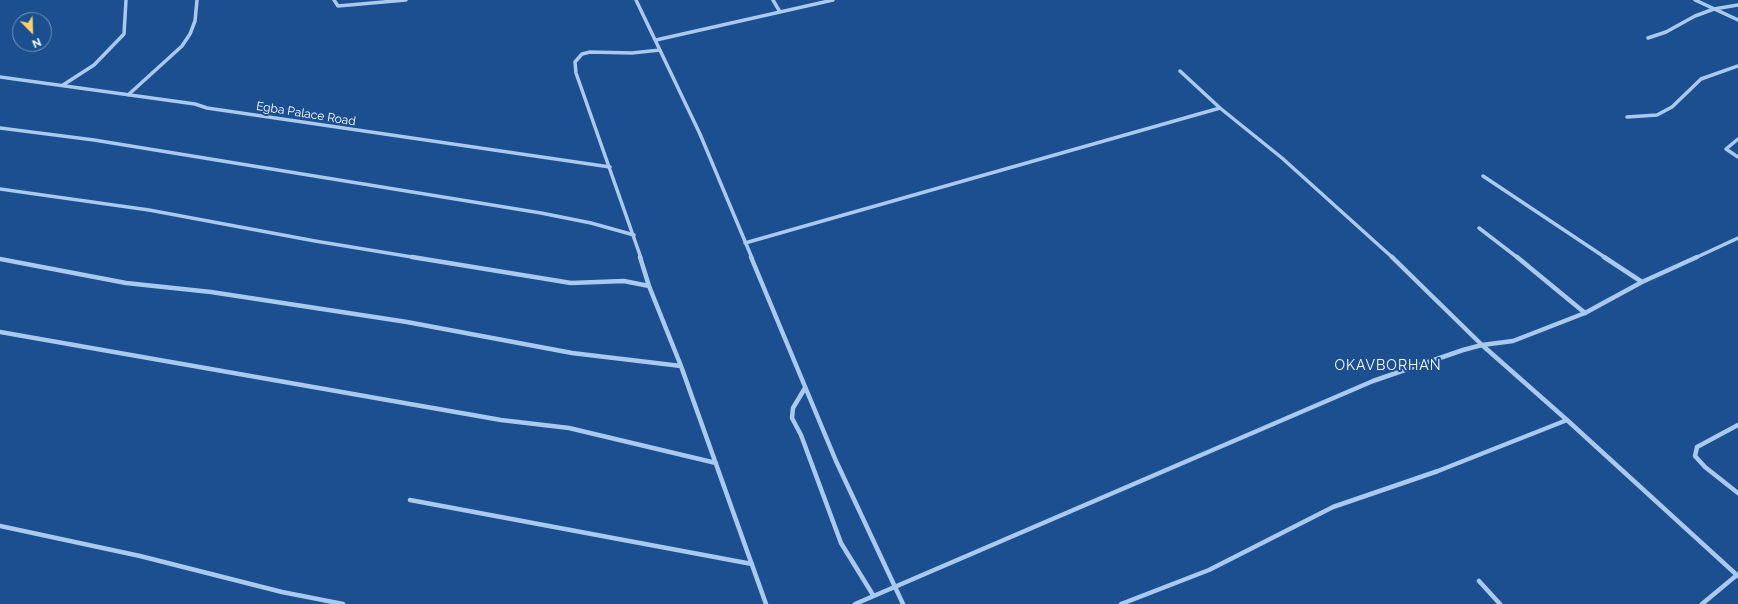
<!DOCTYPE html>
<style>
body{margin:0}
#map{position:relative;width:1738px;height:604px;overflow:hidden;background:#1b4f8f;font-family:Raleway,sans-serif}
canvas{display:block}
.north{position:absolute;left:12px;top:12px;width:40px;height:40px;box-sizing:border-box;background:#1b4f8f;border:1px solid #7695bc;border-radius:50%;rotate:157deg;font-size:11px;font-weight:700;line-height:16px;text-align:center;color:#fff}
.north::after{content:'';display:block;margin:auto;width:14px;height:18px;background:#ffd166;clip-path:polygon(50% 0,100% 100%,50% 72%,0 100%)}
</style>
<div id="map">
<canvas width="1738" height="604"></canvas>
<div class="north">N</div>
</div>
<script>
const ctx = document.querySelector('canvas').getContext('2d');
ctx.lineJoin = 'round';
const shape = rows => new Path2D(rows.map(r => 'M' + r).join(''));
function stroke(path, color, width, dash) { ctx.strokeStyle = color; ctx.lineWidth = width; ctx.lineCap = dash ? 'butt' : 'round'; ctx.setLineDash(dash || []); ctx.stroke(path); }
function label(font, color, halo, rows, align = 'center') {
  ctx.font = font + ' Raleway,sans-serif'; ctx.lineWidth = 4; ctx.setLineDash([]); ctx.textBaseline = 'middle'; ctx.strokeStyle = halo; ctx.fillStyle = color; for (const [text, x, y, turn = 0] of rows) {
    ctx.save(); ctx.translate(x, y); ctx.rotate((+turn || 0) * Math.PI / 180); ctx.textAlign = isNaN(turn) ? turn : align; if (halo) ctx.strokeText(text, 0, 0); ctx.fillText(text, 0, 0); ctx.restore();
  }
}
stroke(shape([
 [334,0,338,6,406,0],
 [636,0,700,134,752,258],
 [773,0,780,12],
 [1695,0,1738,20],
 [1648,38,1666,32,1695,16,1714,9,1738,5],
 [656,40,833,0],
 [1180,71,1220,108,1282,158,1393,258],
 [0,77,195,104,207,108,610,167],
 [63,85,94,65,124,34,126,0],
 [128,95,182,46,190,34,195,21,197,0],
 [1627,117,1657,115,1672,107,1701,79,1738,66],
 [0,128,94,140,541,213,591,223,634,235],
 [1738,139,1726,149,1738,157],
 [1483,176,1606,258],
 [0,189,149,210,315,241,418,258],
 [1479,228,1518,258],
 [745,243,1220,108],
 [641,258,576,73,575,62,582,54,590,52,632,53,660,50],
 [1695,258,1738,238]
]), '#a9c9ee', 3.5);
stroke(shape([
 [412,257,571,283,624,281,649,286],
 [640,257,649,286,681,366,766,604],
 [751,257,836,461,903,604],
 [1517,257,1585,313],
 [1604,257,1642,282],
 [0,259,126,283,211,292,407,322,572,353,681,366],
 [0,332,501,420,569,428,716,463],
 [805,388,793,408,792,418,801,435,841,543,873,595],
 [1567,420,1738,576],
 [1738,425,1697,447,1695,456,1705,467,1738,493],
 [410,500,752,564],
 [0,526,140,556,282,592,343,604],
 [1479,581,1500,604],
 [855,604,1373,381,1463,350,1482,345,1513,341,1585,313,1642,282,1697,257],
 [1121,604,1209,570,1333,507,1438,471,1567,420,1482,345,1392,257],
 [1702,604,1737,575]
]), '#a9c9ee', 4.5);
label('12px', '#fff', '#1b4f8f', [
 ["Egba Palace Road",306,114,9]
]);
ctx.letterSpacing = '1px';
label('14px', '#fff', '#1b4f8f', [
 ["OKAVBORHAN",1388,366]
]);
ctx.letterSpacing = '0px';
</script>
